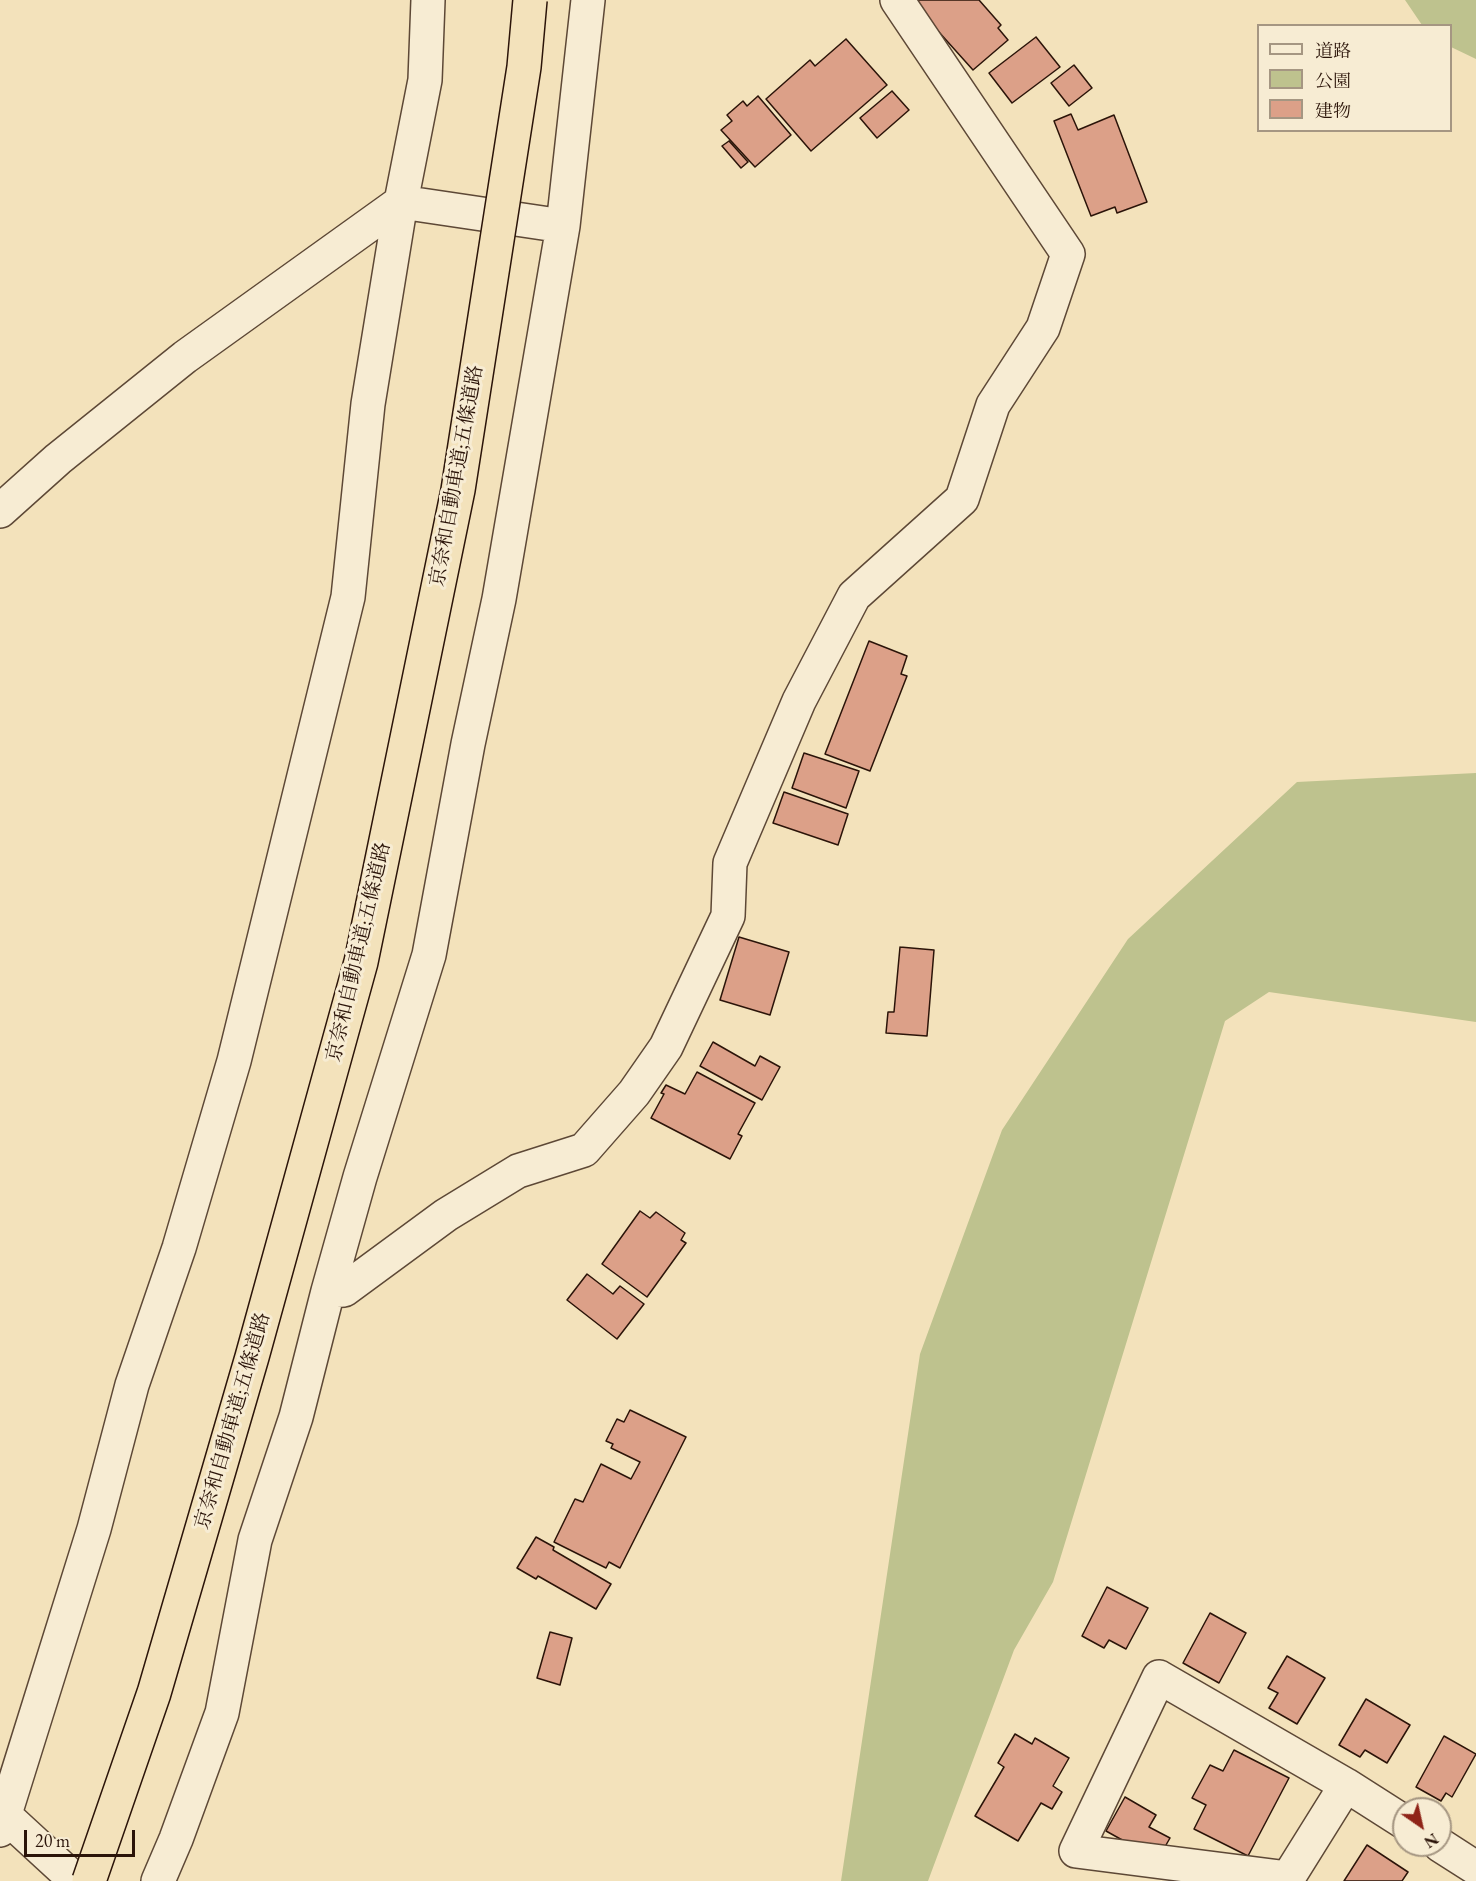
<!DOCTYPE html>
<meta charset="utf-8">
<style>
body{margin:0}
#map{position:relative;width:1476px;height:1881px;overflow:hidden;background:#f3e2bb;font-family:"EB Garamond","Noto Serif JP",serif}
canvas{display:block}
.legend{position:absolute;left:1257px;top:24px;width:195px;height:108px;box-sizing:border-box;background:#f7ecd3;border:2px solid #a59682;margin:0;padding:8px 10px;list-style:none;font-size:18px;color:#2b1409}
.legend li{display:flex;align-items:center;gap:12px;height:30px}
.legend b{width:30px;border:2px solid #a59682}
.north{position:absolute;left:1392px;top:1797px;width:60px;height:60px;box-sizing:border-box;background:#f7ecd3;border:2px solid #a59682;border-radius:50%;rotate:146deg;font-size:16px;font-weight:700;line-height:24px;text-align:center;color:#2b1409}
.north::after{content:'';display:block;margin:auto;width:21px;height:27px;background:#8f2418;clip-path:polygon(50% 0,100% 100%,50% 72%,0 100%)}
.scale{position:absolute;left:24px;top:1830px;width:111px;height:27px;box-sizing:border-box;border:3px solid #2b1409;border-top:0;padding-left:8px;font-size:18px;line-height:21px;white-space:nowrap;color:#2b1409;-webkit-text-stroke:4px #f7ecd3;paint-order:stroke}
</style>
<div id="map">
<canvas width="1476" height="1881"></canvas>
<ul class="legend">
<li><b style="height:8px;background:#f7ecd3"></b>道路</li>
<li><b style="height:16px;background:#bec28e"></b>公園</li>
<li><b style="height:16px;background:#dca088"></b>建物</li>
</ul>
<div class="north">N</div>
<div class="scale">20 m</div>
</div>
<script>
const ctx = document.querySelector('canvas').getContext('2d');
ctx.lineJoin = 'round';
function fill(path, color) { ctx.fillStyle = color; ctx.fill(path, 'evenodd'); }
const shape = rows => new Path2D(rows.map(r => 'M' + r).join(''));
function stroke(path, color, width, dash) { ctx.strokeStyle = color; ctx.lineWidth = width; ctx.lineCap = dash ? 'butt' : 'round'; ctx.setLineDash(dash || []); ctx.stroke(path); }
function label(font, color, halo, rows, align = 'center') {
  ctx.font = font + ' "EB Garamond","Noto Serif JP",serif'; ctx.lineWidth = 6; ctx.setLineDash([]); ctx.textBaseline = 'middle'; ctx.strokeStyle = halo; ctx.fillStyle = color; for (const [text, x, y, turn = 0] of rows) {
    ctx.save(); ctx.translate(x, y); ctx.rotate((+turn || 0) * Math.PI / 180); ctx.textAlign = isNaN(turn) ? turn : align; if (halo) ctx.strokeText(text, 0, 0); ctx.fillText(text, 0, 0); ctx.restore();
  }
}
fill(shape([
 [1405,0,1476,0,1476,59,1451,47,1450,26,1422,25],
 [1476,773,1476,1022,1269,992,1225,1021,1053,1582,1014,1650,928,1881,841,1881,920,1354,1002,1130,1128,939,1297,782]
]), '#bec28e');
const building = shape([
 [914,0,979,0,1001,25,998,28,1008,40,973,70,912,2,914,0],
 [1036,37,1060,67,1012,103,989,73,1036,37],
 [846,39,887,85,811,151,766,99,810,60,815,66,846,39],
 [1074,65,1092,88,1069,106,1051,83,1074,65],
 [892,91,909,110,877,138,860,118,892,91],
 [758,96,791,135,755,167,721,130,732,121,727,115,743,101,747,106,758,96],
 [1071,114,1078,130,1114,115,1147,202,1117,213,1115,207,1091,216,1054,121,1071,114],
 [729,141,748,162,741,168,722,146,729,141],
 [869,641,907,656,901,674,907,676,870,771,825,754,869,641],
 [804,753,859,771,846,808,792,788,804,753],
 [784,792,848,814,838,845,773,823,784,792],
 [739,937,789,952,770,1015,720,1000,739,937],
 [900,947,934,950,927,1036,886,1033,888,1012,894,1012,900,947],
 [713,1042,755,1066,760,1056,780,1067,762,1100,700,1066,713,1042],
 [697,1072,755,1103,738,1134,742,1136,730,1159,651,1118,664,1094,661,1093,666,1085,685,1094,697,1072],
 [640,1211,650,1218,656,1212,685,1233,681,1240,686,1243,647,1297,602,1264,640,1211],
 [587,1274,613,1294,620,1286,644,1304,617,1339,567,1300,587,1274],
 [630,1410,686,1437,620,1568,609,1562,606,1568,554,1542,575,1499,583,1502,601,1464,631,1479,640,1462,611,1448,613,1444,606,1441,617,1419,624,1422,630,1410],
 [536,1537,554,1547,553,1550,611,1584,596,1609,538,1576,536,1579,517,1568,536,1537],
 [1107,1587,1148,1608,1126,1649,1109,1640,1104,1648,1082,1636,1107,1587],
 [1210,1613,1246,1633,1219,1683,1183,1663,1210,1613],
 [550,1632,572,1638,560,1685,537,1678,550,1632],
 [1287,1656,1325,1678,1297,1724,1269,1708,1278,1693,1268,1688,1287,1656],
 [1366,1699,1410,1725,1387,1763,1365,1750,1360,1757,1339,1745,1366,1699],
 [1015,1734,1032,1744,1035,1738,1069,1758,1053,1786,1062,1792,1052,1809,1041,1803,1018,1841,975,1816,1004,1767,998,1763,1015,1734],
 [1444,1736,1476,1754,1452,1797,1446,1793,1441,1801,1416,1787,1444,1736],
 [1234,1750,1289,1778,1248,1856,1194,1829,1206,1805,1192,1798,1210,1765,1223,1771,1234,1750],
 [1125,1797,1156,1815,1149,1827,1170,1838,1162,1852,1146,1843,1142,1851,1106,1831,1125,1797],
 [1367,1845,1408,1872,1402,1881,1344,1881,1367,1845]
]);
fill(building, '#dca088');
stroke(building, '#2b1409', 1.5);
const minor = shape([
 [0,511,58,459,185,357,401,202,563,226],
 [328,1291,344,1290,446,1215,518,1171,584,1150,634,1093,666,1047,728,916,730,863,799,701,854,596,962,499,993,405,1043,328,1068,254,897,0],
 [1159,1677,1346,1785,1288,1878,1076,1851,1159,1677],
 [1346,1785,1404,1822],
 [0,1811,76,1881],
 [0,1830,94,1529,132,1385,179,1248,234,1061,348,597,368,404,401,202,425,80,428,0],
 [1440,1845,1476,1868],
 [158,1881,176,1839,222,1713,255,1540,296,1417,328,1291,360,1177,429,955,468,744,499,599,563,226,588,0]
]);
stroke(minor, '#5d4836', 36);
stroke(minor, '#f7ecd3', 33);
const highwayBridge = shape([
 [89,1881,154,1693,252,1357,361,962,458,490,524,67,530,0]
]);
stroke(highwayBridge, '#2b1409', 36, []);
stroke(highwayBridge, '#f3e2bb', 33);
label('20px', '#2b1409', '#f7ecd3', [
 ["京奈和自動車道;五條道路",457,476,-80],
 ["京奈和自動車道;五條道路",359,952,-77],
 ["京奈和自動車道;五條道路",233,1421,-74]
]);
</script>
